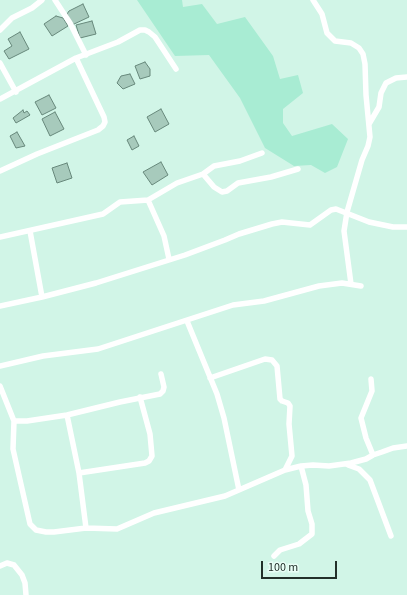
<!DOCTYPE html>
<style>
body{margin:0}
#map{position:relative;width:407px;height:595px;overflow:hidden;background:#d1f5e7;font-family:"Source Sans 3",sans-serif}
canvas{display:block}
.scale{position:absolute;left:261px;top:561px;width:76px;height:18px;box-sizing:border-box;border:2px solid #22302a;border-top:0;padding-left:5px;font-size:12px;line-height:14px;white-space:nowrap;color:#22302a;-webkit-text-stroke:3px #e9fef6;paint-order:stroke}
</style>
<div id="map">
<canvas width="407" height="595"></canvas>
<div class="scale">100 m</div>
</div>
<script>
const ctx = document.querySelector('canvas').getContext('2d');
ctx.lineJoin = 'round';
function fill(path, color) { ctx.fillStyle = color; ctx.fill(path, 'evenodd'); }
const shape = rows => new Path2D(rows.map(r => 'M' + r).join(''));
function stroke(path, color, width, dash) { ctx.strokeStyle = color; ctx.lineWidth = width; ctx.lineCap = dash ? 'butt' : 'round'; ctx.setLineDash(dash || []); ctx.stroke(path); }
fill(shape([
 [137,0,182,0,183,7,202,4,217,24,245,17,273,56,280,79,298,75,303,93,283,109,283,123,292,136,332,124,348,139,337,167,325,173,311,165,294,166,265,148,240,98,209,55,175,56]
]), '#a8ecd3');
const building = shape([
 [83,4,89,17,72,25,67,14,69,11,83,4],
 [56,16,63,18,68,26,52,36,44,24,56,16],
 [92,21,96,34,80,38,76,25,92,21],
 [20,32,29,49,9,59,4,51,12,46,8,39,20,32],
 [145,62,150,69,150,76,140,79,135,66,145,62],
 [130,74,135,84,123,89,117,83,121,76,130,74],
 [49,95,56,108,42,115,35,102,49,95],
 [161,109,169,124,155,132,147,117,161,109],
 [23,110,24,113,27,111,30,115,16,123,13,118,23,110],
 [55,112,64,129,50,136,42,119,55,112],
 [17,132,25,146,16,148,10,136,17,132],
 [134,136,139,146,132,150,127,140,134,136],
 [161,162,168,175,152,185,143,172,161,162],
 [67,163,72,178,57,183,52,168,67,163]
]);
fill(building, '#a7cabc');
stroke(building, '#67887b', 1);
stroke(shape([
 [55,0,70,23,86,55],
 [313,0,322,14,327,33,335,41,351,43,359,48,363,54,365,64,366,95,370,137,368,146,362,160,347,212,344,231,351,284],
 [0,30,12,18,32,8,42,0],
 [0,63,16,92],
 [0,99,76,58,118,42,140,30,145,30,149,32,155,37,176,69],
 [369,124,379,107,381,93,386,83,396,78,407,77],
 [0,171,37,154,98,130,103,126,105,122,104,117,76,58],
 [203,174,214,187,222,192,227,191,238,183,271,177,298,169],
 [148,200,164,236,169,259],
 [30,231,42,297],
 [0,237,103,214,120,202,148,200,177,183,203,174,214,166,240,161,262,153],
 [0,306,42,297,96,283,185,255,225,240,239,234,272,224,282,222,310,225,331,210,336,209,369,222,393,227,407,227],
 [187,321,217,394,224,418,239,490],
 [0,366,43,356,98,349,233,305,264,301,319,286,342,283,361,286],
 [210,378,265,359,272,360,277,366,280,399,282,401,288,403,290,406,289,424,292,456,285,470],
 [371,379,372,391,361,418,366,438,373,455],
 [0,386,14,421,27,421,67,415,120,402,160,394,163,391,164,387,161,374],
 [67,415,79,473,86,528],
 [14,421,13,449,30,524,36,530,46,532,54,532,86,528,117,529,154,513,225,496,285,470,301,466,313,465,329,466,351,463,366,459,373,455,382,452,393,448,407,446],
 [348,465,359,469,370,480,391,536],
 [79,473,145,463,149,461,152,456,150,434,140,397],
 [274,556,280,550,299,544,312,534,312,524,308,511,306,485,301,466],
 [0,566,7,563,14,565,22,575,25,583,26,595]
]), '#fff', 5.5);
</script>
